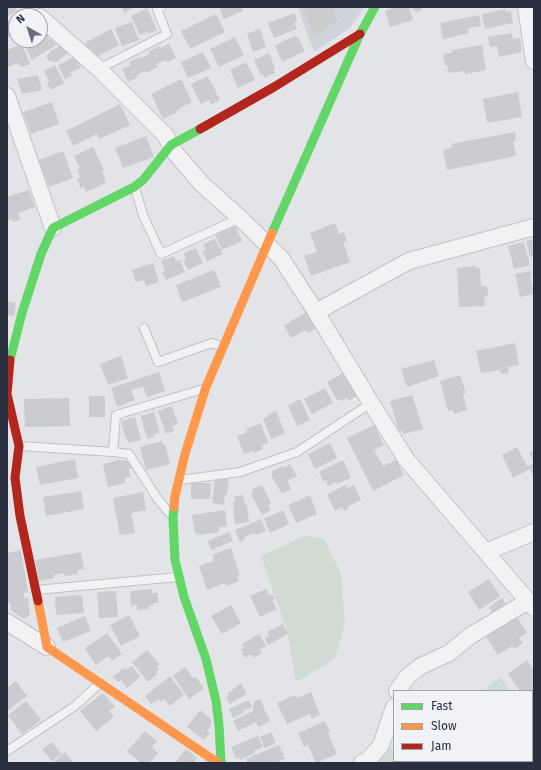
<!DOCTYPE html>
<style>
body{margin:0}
#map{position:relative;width:541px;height:770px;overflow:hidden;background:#e3e4e7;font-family:"Fira Sans",sans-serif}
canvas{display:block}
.frame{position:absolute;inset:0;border:8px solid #2a2f40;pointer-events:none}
.legend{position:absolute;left:393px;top:690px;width:140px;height:72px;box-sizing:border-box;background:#f0f2f6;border:1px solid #a1a4ad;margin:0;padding:5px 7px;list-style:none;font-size:12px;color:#2a2f40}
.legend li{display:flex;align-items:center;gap:8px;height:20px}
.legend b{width:20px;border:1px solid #a1a4ad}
.north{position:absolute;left:8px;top:8px;width:40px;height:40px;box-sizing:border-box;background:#f0f2f6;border:1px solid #a1a4ad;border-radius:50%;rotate:321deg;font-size:11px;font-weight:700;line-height:16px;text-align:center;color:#2a2f40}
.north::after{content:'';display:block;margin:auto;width:14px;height:18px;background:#6b6e7a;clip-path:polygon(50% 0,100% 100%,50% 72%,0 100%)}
</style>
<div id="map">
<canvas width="541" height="770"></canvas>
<div class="frame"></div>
<ul class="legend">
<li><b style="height:5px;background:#63d668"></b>Fast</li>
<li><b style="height:5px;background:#ff974d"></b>Slow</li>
<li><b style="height:5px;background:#b3261e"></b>Jam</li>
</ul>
<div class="north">N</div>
</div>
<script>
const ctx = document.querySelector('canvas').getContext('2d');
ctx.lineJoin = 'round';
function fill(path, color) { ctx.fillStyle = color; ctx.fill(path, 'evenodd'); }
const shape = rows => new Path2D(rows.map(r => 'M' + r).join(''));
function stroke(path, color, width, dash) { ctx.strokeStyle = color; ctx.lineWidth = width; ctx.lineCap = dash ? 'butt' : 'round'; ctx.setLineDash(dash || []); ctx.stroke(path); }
fill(shape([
 [298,7,364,7,350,28,314,52]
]), '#d1d3da');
fill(shape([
 [306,535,324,539,341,574,345,623,335,659,296,682,287,631,261,556],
 [500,677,510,691,486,691,489,685],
 [533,693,534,763,471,763,472,761,532,761,532,695],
 [394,745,394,761,408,761,409,763,376,763]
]), '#d2dbd3');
fill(shape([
 [7,7,16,7,17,10,7,17],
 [121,7,133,7,125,13],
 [219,7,241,7,243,11,224,19],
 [303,7,332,7,338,22,323,28,325,32,314,36],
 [396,7,409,7,413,20,390,27,385,11],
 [412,7,422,7,422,10,416,12,415,10,413,11],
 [147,8,157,30,148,34,147,32,140,35,131,16],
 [505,9,506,12,511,11,513,23,485,29,482,14],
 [20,12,22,16,16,16,16,30,10,18],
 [295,13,297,21,294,22,297,29,274,38,268,23],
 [216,14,225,32,190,49,181,31],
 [479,15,481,26,468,28,469,33,443,39,440,23],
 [8,20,16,33,7,38,7,21],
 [132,22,139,40,122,46,115,28],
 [111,29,119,45,96,57,91,49,89,51,85,43],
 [260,29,266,47,253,52,247,34],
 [46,33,49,40,53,38,56,45,32,60,23,42,27,40,40,40,40,37],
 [512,33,513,39,520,38,522,52,499,57,497,46,490,47,488,37],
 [295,36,296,38,298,37,305,51,282,62,275,45],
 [235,37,244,55,219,67,210,49],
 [22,44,30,64,22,67,21,65,19,66,18,63,7,67,7,50],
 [169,44,176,58,167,62,166,60,156,64,158,67,146,73,145,71,137,75,138,77,128,82,122,69,131,65,129,62,140,57,141,58,150,54,148,52,160,46,161,48],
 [482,45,486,70,465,74,464,71,449,73,447,65,445,65,443,54,452,53,452,50],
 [60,46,69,52,55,63,52,60,50,62,46,56,50,53,49,52],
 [203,52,211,68,188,78,181,62],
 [269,53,275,68,274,69,275,73,264,78,263,74,261,75,254,60],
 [75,56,81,68,70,73,72,76,65,79,58,66],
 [246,62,255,80,238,88,230,70],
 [55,65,64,83,51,90,47,83,49,82,44,71],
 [38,75,42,90,22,94,17,79],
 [208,76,220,100,211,105,209,100,201,104,191,84],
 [181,79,192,102,177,110,177,112,163,119,151,94],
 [518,92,522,117,487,123,483,99],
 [52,102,59,124,31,134,23,112],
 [120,104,130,125,99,139,97,134,73,146,66,131],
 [515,132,516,141,513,141,516,156,447,170,443,150,452,148,451,144],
 [146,136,154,157,123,168,115,148],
 [93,147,104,170,102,171,105,178,104,179,106,183,86,192,84,186,81,188,77,179,80,177,77,169,80,168,74,156],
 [63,151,73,178,49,187,39,160],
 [29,190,35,207,18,213,20,220,13,222,12,219,7,221,7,197],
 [335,223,339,234,344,232,347,241,343,242,350,262,311,276,304,256,317,252,310,233],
 [235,226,242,241,222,250,215,235],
 [215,239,223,254,207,261,202,251,206,250,203,244],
 [534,239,534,256,530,257,526,241],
 [524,242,530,265,514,269,508,246],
 [196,248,203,263,188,270,183,260,186,259,184,253],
 [174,256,176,261,180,260,185,272,166,280,162,272,165,271,161,261],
 [153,263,159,282,146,286,144,280,136,282,132,270],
 [476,266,476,268,480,268,481,286,487,286,488,296,484,297,485,306,459,307,457,268],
 [214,270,221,287,182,302,176,285],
 [531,271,532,276,530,277,534,294,520,297,515,274],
 [7,301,16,303,14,316,7,314],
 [308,311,317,328,308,333,306,330,291,338,284,325],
 [515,343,519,365,508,367,509,373,501,374,500,370,481,373,476,351],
 [121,356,128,378,108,385,100,364],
 [434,360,439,376,407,387,401,369],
 [159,372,165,391,147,397,143,386,131,390,135,400,117,407,111,388],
 [345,372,358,395,349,401,347,398,341,401,339,399,337,400,327,382],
 [460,375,466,393,463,394,467,410,454,414,453,410,448,411,440,381],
 [325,388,333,403,312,414,304,399],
 [412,395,423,429,403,434,402,430,399,432,390,401],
 [89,396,105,396,105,417,89,417],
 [69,398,70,426,25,427,24,399],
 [300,399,310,420,297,426,288,405],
 [172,406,178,424,172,426,174,431,166,434,158,411],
 [276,411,285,433,271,439,263,419,268,416,268,415],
 [154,412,160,433,154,434,154,437,147,439,141,416],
 [135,417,141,440,128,443,127,438,126,439,121,421],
 [261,423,268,443,262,445,263,449,254,453,253,451,244,454,237,436,247,432,246,429],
 [374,425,384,445,374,450,383,466,396,460,404,475,373,491,347,438],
 [162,441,163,445,165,444,170,464,146,470,140,447],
 [330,443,337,458,315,469,308,454],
 [517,447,527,466,534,463,534,479,530,469,513,478,502,455],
 [534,450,534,462,529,453],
 [75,459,78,478,40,485,36,467],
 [118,460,129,461,132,468,129,469,130,477,125,478,125,483,108,487,103,464],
 [343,460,351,478,337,484,336,482,328,486,326,480,323,481,319,472],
 [290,464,297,476,287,481,291,489,282,494,271,475,273,474,271,472,282,466,283,468],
 [215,479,223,480,223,479,229,479,227,495,225,494,224,505,212,503],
 [191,483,211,483,210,499,191,499],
 [261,485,262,487,263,486,271,503,268,505,271,510,262,515,251,494,253,493,252,490],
 [346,485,348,488,354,485,361,500,348,506,349,508,344,511,342,507,335,511,327,494],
 [81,491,84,509,46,516,43,497],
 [143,492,146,510,131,513,135,533,120,535,113,498],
 [243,495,245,505,247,505,249,522,235,524,233,511,234,511,233,502,235,501,234,496],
 [310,495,317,514,296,523,288,505],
 [225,510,227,526,219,527,219,532,199,535,199,533,195,534,192,515],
 [283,510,289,524,270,533,264,519],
 [261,519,266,531,256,535,254,533,244,537,245,539,240,542,235,530],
 [229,532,233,541,211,550,208,541],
 [231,548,240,575,237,576,239,581,226,586,225,583,207,590,199,566,214,561,212,555],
 [21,550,28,592,24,593,24,598,28,597,30,615,24,619,11,610,10,603,9,602,7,604,7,553],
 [81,552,84,569,78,570,78,574,65,576,64,573,54,575,54,578,39,581,35,560],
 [489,579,500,596,479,610,468,592],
 [152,589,152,593,158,593,158,603,153,603,153,606,149,606,149,609,137,610,137,605,131,606,130,591],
 [266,589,269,595,272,594,275,599,272,600,277,609,260,617,250,596],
 [116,591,118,617,99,618,97,592],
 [82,595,84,613,56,615,55,597],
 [502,598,507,606,494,615,489,607],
 [231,605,241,623,222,634,211,616],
 [129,615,140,636,121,646,110,625],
 [516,615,527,633,519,638,523,643,514,649,512,646,498,655,485,635],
 [85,616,91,631,63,642,57,628],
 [283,624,288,634,268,645,265,638,269,636,267,632],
 [107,633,122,654,112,661,108,656,96,665,85,648],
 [259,634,266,646,260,649,262,653,254,658,251,654,245,658,240,649,244,648,242,644],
 [147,650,160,665,157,667,159,669,156,672,157,674,148,682,132,662],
 [527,660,534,670,534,693,532,695,532,691,520,691,508,674],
 [132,666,140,677,127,688,121,680,118,682,113,677,124,668,126,670],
 [185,667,193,678,196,677,204,688,189,699,173,676],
 [170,676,184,695,170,706,164,699,161,702,159,699,151,704,145,696],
 [16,681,27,696,7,711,7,688],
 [241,683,247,694,230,704,226,698,229,696,227,694],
 [311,692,320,715,312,719,310,714,287,724,277,703,295,695,297,698],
 [103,693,115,707,109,711,114,717,96,731,80,711],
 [260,699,270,721,258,727,256,722,238,731,233,721,253,711,254,701],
 [249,700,252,707,243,711,243,713,233,718,229,709],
 [26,701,41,720,22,734,8,715],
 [200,710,211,719,211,726,207,731,210,733,204,740,187,727],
 [325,721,330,732,328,733,337,754,316,763,308,745,304,747,298,733],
 [145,731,157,741,152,747,158,753,149,763,141,763,127,751],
 [271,732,276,743,265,748,260,737],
 [258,736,263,747,254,751,255,753,240,760,239,757,236,758,231,747],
 [52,742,61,754,52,761,42,749],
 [279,745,285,759,275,763,242,763,247,761,246,759],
 [186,749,197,758,193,763,175,763],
 [65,752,74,763,52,763]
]), '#cbcccf');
const lane = shape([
 [99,69,167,34,157,9,162,7],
 [135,188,143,215,161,254,240,218],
 [144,328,158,362,212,343,222,347],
 [20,446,113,452,129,454,157,498,170,514],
 [113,452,116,415,203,389],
 [180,480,240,472,297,452,371,403],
 [36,590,178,577],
 [7,751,75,706,100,683]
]);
const street = shape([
 [526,7,534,61],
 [40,17,99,69,165,135,175,153,202,184,240,218,281,258,316,312,371,403,406,459,534,608],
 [7,96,53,228],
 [316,312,409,261,534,227],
 [486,552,534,532],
 [7,622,47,647],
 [397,691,407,677,421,666,449,653,470,636,528,601],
 [362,763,369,759,381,745,394,707]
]);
stroke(lane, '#c1c2c5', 10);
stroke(street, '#c1c2c5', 18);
stroke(lane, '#f1f2f4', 8);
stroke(street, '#f1f2f4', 16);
stroke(shape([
 [272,233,360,34,375,7],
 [10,360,22,313,41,254,53,228,134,187,143,180,171,145,200,129],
 [174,507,173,518,175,560,184,597,206,659,216,701,219,725,221,763]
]), '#63d668', 9);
stroke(shape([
 [174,507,175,496,185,454,206,387,272,233],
 [38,601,47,647,218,763]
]), '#ff974d', 9);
stroke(shape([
 [200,129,274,87,360,34],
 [10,360,7,394,19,446,15,478,20,516,38,601]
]), '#b3261e', 9);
</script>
